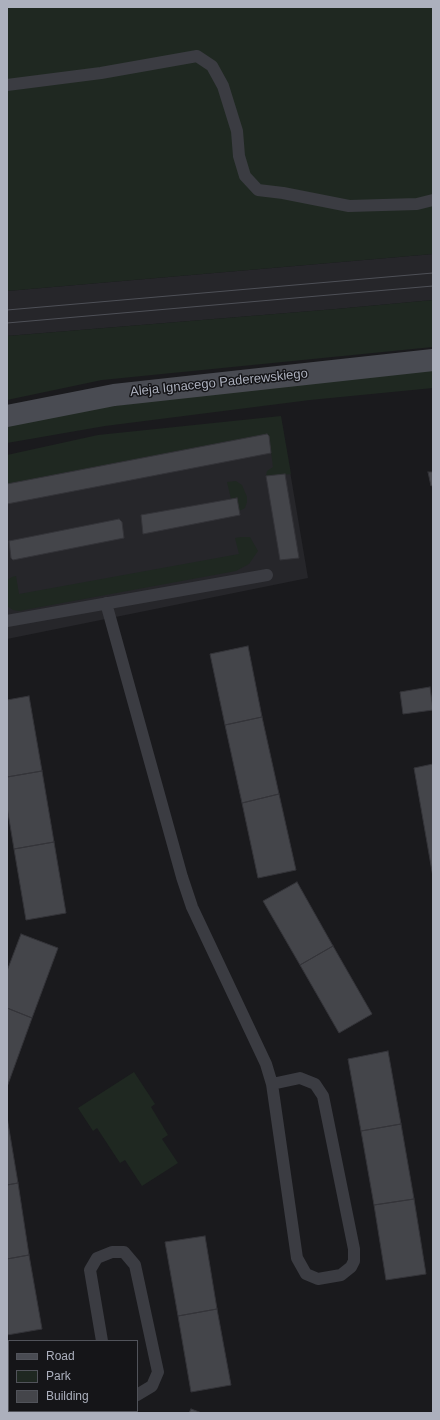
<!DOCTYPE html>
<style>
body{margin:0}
#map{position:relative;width:440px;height:1420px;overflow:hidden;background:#1a1a1d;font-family:Helvetica,sans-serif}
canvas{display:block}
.frame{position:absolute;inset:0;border:8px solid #acb0bd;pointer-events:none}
.legend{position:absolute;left:8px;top:1340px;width:130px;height:72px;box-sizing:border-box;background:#151518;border:1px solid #51535a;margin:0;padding:5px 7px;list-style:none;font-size:12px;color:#acb0bd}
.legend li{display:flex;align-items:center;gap:8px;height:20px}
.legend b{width:20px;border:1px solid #51535a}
</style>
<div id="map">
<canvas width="440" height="1420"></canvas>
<div class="frame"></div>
<ul class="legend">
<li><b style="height:5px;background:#494b52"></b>Road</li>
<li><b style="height:11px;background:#1f2821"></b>Park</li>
<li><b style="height:11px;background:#44454a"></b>Building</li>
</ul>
</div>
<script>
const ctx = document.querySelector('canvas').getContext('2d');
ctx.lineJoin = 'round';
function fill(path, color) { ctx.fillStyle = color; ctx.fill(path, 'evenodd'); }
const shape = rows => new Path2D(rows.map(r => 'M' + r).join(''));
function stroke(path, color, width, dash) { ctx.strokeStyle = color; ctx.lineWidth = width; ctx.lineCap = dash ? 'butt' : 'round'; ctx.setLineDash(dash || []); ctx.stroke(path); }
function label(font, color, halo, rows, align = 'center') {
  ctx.font = font + ' Helvetica,sans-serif'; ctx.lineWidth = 3; ctx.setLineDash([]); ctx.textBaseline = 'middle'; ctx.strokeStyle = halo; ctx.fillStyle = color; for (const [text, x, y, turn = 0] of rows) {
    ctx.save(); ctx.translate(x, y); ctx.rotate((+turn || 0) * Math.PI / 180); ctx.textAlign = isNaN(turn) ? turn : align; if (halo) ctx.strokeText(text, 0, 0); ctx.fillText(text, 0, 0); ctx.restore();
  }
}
fill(shape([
 [433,254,433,300,336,309,7,336,7,291],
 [282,424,308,578,7,639,7,465]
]), '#26262a');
fill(shape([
 [7,7,433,7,433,254,7,291],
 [433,300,433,347,102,380,7,400,7,336,336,309],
 [433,370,433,388,310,400,105,426,7,443,7,425,83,410,196,395],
 [281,416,291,474,266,476,267,471,273,467,269,436,267,434,7,484,7,455,98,435],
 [236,481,242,485,247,497,247,502,245,508,239,511,237,498,231,499,227,482],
 [241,537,250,537,258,551,249,564,236,571,19,611,13,610,7,606,7,580,12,577,16,576,19,594,239,554,235,538],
 [134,1072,155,1104,151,1107,168,1135,162,1139,178,1163,142,1186,125,1160,120,1163,97,1128,93,1131,78,1108]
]), '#1f2821');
const building = shape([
 [267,434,269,436,271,453,7,504,7,484,267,434],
 [428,472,433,472,433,485,431,486,428,472],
 [285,474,299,558,280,560,266,476,285,474],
 [237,498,240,515,143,534,141,515,237,498],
 [119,519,122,522,124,538,13,560,11,558,9,541,119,519],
 [248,646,262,717,225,725,210,654,248,646],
 [430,687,433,710,403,714,400,692,430,687],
 [29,696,42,771,7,777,7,700,29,696],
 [262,717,279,794,242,803,225,725,262,717],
 [433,764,433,877,414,768,433,764],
 [42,771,54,842,14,849,7,807,7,777,42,771],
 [279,794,296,870,258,878,242,803,279,794],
 [54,842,66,913,26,920,14,849,54,842],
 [297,882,333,946,300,965,263,901,297,882],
 [21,934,58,948,32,1018,7,1008,7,971,21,934],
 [333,946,372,1014,339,1033,300,965,333,946],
 [7,1008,32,1018,7,1087,7,1008],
 [388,1051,401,1124,361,1131,348,1059,388,1051],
 [7,1117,18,1183,7,1185,7,1117],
 [401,1124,414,1199,374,1205,361,1131,401,1124],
 [18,1183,29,1255,7,1259,7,1185,18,1183],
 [414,1199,426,1274,386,1280,374,1205,414,1199],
 [205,1236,217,1309,178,1316,165,1242,205,1236],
 [29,1255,42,1329,7,1335,7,1259,29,1255],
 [217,1309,231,1385,191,1392,178,1316,217,1309],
 [191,1409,202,1413,189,1413,191,1409]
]);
fill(building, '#44454a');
stroke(building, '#343439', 1);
stroke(shape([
 [7,85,101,73,197,56,212,66,223,86,237,131,239,156,245,176,258,190,283,193,349,206,417,204,433,200],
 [106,603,182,877,192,907,266,1064,272,1084,297,1258,306,1274,318,1279,341,1275,351,1267,354,1261,354,1249,323,1096,315,1084,300,1078,272,1084],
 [7,621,267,575],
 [102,1341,90,1270,97,1258,112,1252,124,1252,135,1265,158,1372,152,1386,137,1395],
 [112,1413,112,1411]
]), '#3b3c42', 12);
stroke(shape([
 [7,416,114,395,433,360]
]), '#494b52', 22);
stroke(shape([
 [7,310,433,273],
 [7,323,433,286]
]), '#4e5057', 1);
label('13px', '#acb0bd', '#151518', [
 ["Aleja Ignacego Paderewskiego",219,383,-6]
]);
</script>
